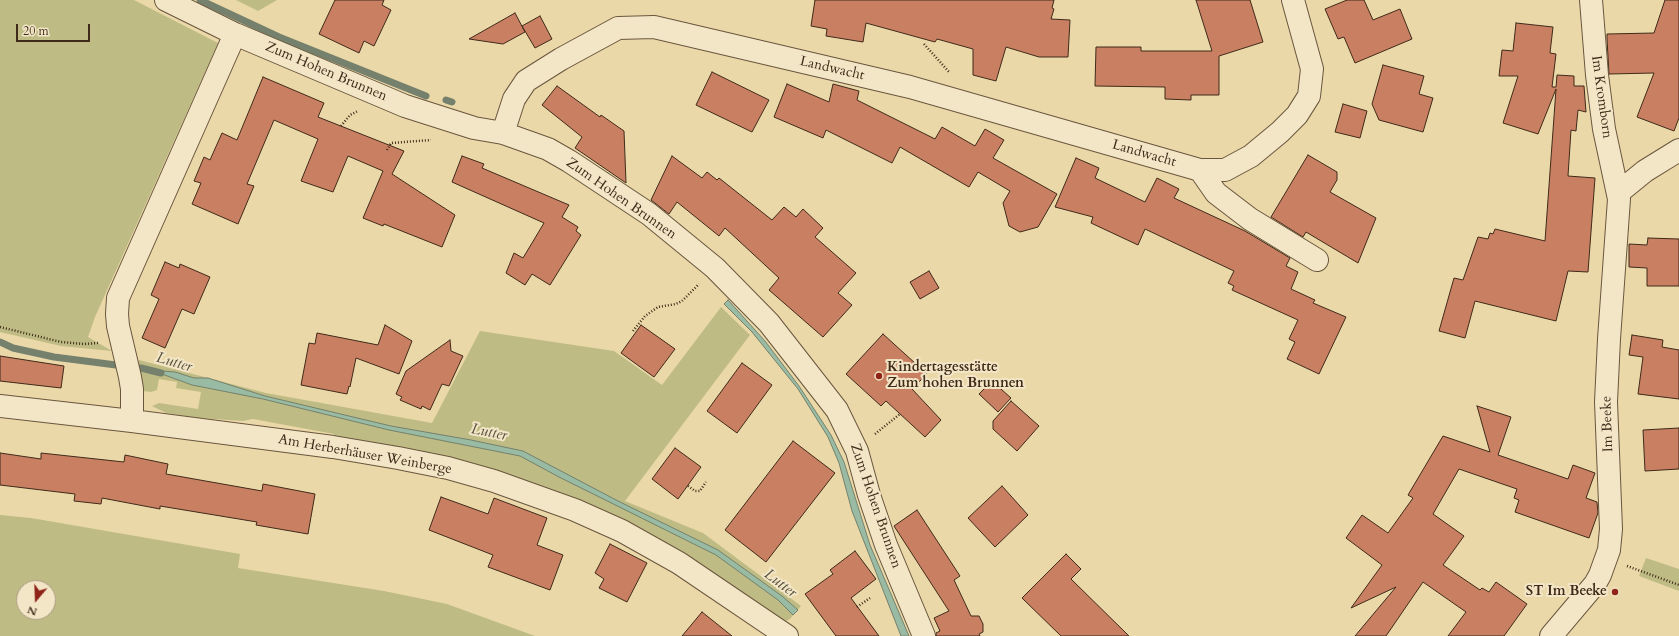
<!DOCTYPE html>
<meta charset="utf-8">
<style>
body{margin:0}
#map{position:relative;width:1679px;height:636px;overflow:hidden;background:#ebd8a9;font-family:Cardo,serif}
canvas{display:block}
.north{position:absolute;left:16px;top:580px;width:40px;height:40px;box-sizing:border-box;background:#f2e6c7;border:1px solid #aa9b81;border-radius:50%;rotate:199deg;font-size:11px;font-weight:700;line-height:16px;text-align:center;color:#3f2a19}
.north::after{content:'';display:block;margin:auto;width:14px;height:18px;background:#8f2418;clip-path:polygon(50% 0,100% 100%,50% 72%,0 100%)}
.scale{position:absolute;left:16px;top:24px;width:74px;height:18px;box-sizing:border-box;border:2px solid #3f2a19;border-top:0;padding-left:5px;font-size:12px;line-height:14px;white-space:nowrap;color:#3f2a19;-webkit-text-stroke:3px #f2e6c7;paint-order:stroke}
</style>
<div id="map">
<canvas width="1679" height="636"></canvas>
<div class="north">N</div>
<div class="scale">20 m</div>
</div>
<script>
const ctx = document.querySelector('canvas').getContext('2d');
ctx.lineJoin = 'round';
function fill(path, color) { ctx.fillStyle = color; ctx.fill(path, 'evenodd'); }
const shape = rows => new Path2D(rows.map(r => 'M' + r).join(''));
function stroke(path, color, width, dash) { ctx.strokeStyle = color; ctx.lineWidth = width; ctx.lineCap = dash ? 'butt' : 'round'; ctx.setLineDash(dash || []); ctx.stroke(path); }
function label(font, color, halo, rows, align = 'center') {
  ctx.font = font + ' Cardo,serif'; ctx.lineWidth = 4; ctx.setLineDash([]); ctx.textBaseline = 'middle'; ctx.strokeStyle = halo; ctx.fillStyle = color; for (const [text, x, y, turn = 0] of rows) {
    ctx.save(); ctx.translate(x, y); ctx.rotate((+turn || 0) * Math.PI / 180); ctx.textAlign = isNaN(turn) ? turn : align; if (halo) ctx.strokeText(text, 0, 0); ctx.fillText(text, 0, 0); ctx.restore();
  }
}
fill(shape([
 [0,0,134,0,218,43,95,317,88,337,112,351,61,346,0,332],
 [236,0,277,0,258,11],
 [721,307,750,335,625,501,703,533,801,606,790,619,786,621,682,551,645,533,333,440,334,434,253,419,243,421,198,418,166,413,152,406,159,403,198,409,201,392,176,388,177,382,159,379,157,390,151,392,143,391,139,386,137,364,139,360,266,393,432,423,480,331,614,351,662,385],
 [0,515,31,518,240,554,238,568,384,591,447,604,535,636,0,636],
 [24,588,48,588,48,612,24,612],
 [1646,558,1679,569,1679,591,1639,576]
]), '#bebc84');
const water = shape([
 [728,300,765,341,799,386,831,435,844,462,870,545,909,636,901,636,852,511,839,463,828,437,798,389,752,332,724,304,728,300],
 [151,370,175,372,194,378,208,378,265,396,391,426,471,440,523,451,618,501,718,550,782,596,798,610,793,615,778,600,716,555,559,477,520,456,389,430,263,399,192,385,151,370]
]);
fill(water, '#99bba4');
stroke(water, '#75816c', 1);
stroke(shape([
 [200,0,279,37,426,96],
 [446,100,452,102],
 [0,342,13,348,54,357,116,365],
 [141,368,161,373]
]), '#75816c', 7);
const building = shape([
 [335,0,384,0,382,5,391,10,374,46,364,41,359,53,319,34,335,0],
 [815,0,1054,0,1052,8,1054,9,1051,19,1070,20,1068,57,1039,57,1006,47,996,81,973,75,973,49,937,39,935,42,866,23,863,42,826,36,827,29,811,26,815,0],
 [1196,0,1250,0,1263,42,1219,56,1219,95,1191,95,1191,100,1165,99,1165,87,1095,86,1096,47,1141,47,1141,51,1212,51,1196,0],
 [1347,0,1364,0,1373,20,1400,9,1412,39,1355,63,1344,37,1338,39,1325,9,1347,0],
 [1665,0,1679,0,1679,118,1674,131,1637,117,1654,73,1609,74,1607,39,1607,34,1654,33,1665,0],
 [515,13,525,32,503,44,469,39,515,13],
 [540,16,552,39,535,48,522,26,540,16],
 [1516,23,1553,27,1550,53,1556,54,1552,87,1556,87,1557,75,1574,76,1574,86,1584,86,1586,112,1578,110,1576,131,1571,130,1568,176,1595,178,1588,272,1568,271,1556,321,1475,301,1465,338,1439,331,1454,278,1463,280,1478,237,1488,239,1490,233,1493,234,1495,229,1545,241,1556,89,1538,134,1503,123,1518,76,1499,76,1502,50,1513,51,1516,23],
 [1383,65,1424,76,1419,94,1433,98,1423,132,1379,120,1372,104,1383,65],
 [712,72,769,100,752,132,696,105,712,72],
 [263,77,324,103,318,117,404,151,392,174,455,215,442,247,384,224,383,226,363,218,383,171,348,156,333,192,301,181,318,139,274,120,247,184,254,186,238,224,192,204,201,183,194,181,204,157,210,160,222,133,237,140,263,77],
 [787,84,829,102,833,84,859,91,857,100,935,139,942,127,975,146,985,129,1004,140,993,158,1057,194,1038,227,1020,232,1009,226,1003,203,1010,191,978,172,969,187,900,147,892,163,826,130,823,138,774,117,787,84],
 [557,86,600,117,601,115,624,131,626,183,575,148,582,137,542,105,557,86],
 [1343,104,1367,111,1360,138,1335,132,1343,104],
 [1308,155,1337,172,1337,180,1330,192,1376,218,1358,263,1306,232,1303,237,1271,217,1308,155],
 [462,156,484,164,482,168,569,205,562,217,578,227,576,231,581,235,550,285,532,274,525,285,506,273,514,253,523,258,544,223,452,182,462,156],
 [672,156,702,178,707,172,717,180,719,178,772,220,784,207,796,217,803,209,823,228,815,237,856,273,838,293,852,305,823,337,769,290,779,278,725,228,719,236,677,202,669,214,651,200,672,156],
 [1076,158,1099,168,1095,178,1145,202,1157,178,1179,189,1174,198,1245,231,1290,258,1286,266,1298,272,1291,289,1315,300,1313,303,1346,317,1319,374,1287,359,1295,342,1289,339,1298,320,1232,290,1234,286,1228,283,1234,271,1145,229,1138,245,1091,223,1093,217,1055,207,1076,158],
 [1648,238,1679,239,1679,286,1647,286,1647,268,1629,267,1629,244,1647,245,1648,238],
 [165,262,179,268,180,264,210,277,194,314,182,309,165,348,142,338,159,299,151,295,165,262],
 [929,271,939,288,920,299,910,282,929,271],
 [385,325,412,341,399,374,356,358,350,387,349,386,347,394,301,385,309,343,315,344,317,333,378,345,385,325],
 [641,325,675,349,654,377,621,353,641,325],
 [883,334,927,374,912,389,941,420,925,437,886,401,881,406,846,374,883,334],
 [1632,335,1663,340,1662,347,1679,350,1679,399,1638,394,1643,357,1629,355,1632,335],
 [450,340,451,351,463,356,449,386,442,384,430,410,422,406,421,409,400,400,402,397,396,394,406,371,450,340],
 [0,356,64,366,61,388,0,381,0,356],
 [742,363,772,385,737,433,707,411,742,363],
 [992,381,1011,398,998,412,979,394,992,381],
 [1011,401,1039,426,1017,451,993,429,993,421,1011,401],
 [1477,406,1511,417,1498,455,1568,479,1573,465,1595,473,1586,498,1597,502,1598,513,1589,538,1515,512,1519,500,1514,498,1517,489,1459,469,1433,514,1464,536,1443,565,1480,590,1482,588,1489,592,1496,582,1527,604,1504,636,1448,636,1466,612,1423,582,1386,636,1355,636,1396,587,1351,608,1382,565,1346,538,1362,515,1388,533,1413,498,1408,495,1443,436,1490,452,1477,406],
 [1679,428,1679,469,1645,471,1643,430,1679,428],
 [793,441,835,473,766,562,725,530,793,441],
 [675,448,701,467,678,499,652,479,675,448],
 [0,453,41,459,41,453,124,462,125,455,168,464,166,474,262,491,263,484,315,494,308,534,256,525,257,522,160,506,160,509,102,498,101,504,74,501,75,494,0,485,0,453],
 [1002,486,1028,515,995,547,968,518,1002,486],
 [441,497,488,514,494,498,547,518,537,545,563,555,550,590,488,567,493,555,429,530,441,497],
 [917,510,960,576,954,580,971,616,979,616,983,624,983,632,979,634,980,636,936,636,936,633,940,631,934,618,949,611,894,526,917,510],
 [610,544,647,563,627,602,599,588,604,579,595,573,610,544],
 [855,551,876,579,851,598,879,636,836,636,805,594,833,574,830,570,855,551],
 [1066,554,1081,569,1071,579,1129,636,1061,636,1022,598,1066,554],
 [702,612,732,636,682,636,702,612]
]);
fill(building, '#c97f62');
stroke(building, '#3f2a19', 1);
const minor = shape([
 [166,0,235,34,405,106,474,128,503,133,548,149,569,161,649,214,715,268,769,323,837,410,857,451,869,495,886,545,924,636],
 [503,133,514,99,526,81,561,59,618,28,654,27,910,87,1200,170,1225,170,1251,156,1280,132,1297,115,1309,96,1312,69,1293,0],
 [1200,170,1216,193,1250,219,1317,260],
 [1618,193,1645,171,1679,150],
 [0,406,132,421,333,447,398,458,448,468,494,481,575,510,622,531,679,563,787,636],
 [132,421,132,389,130,377,118,326,117,314,118,298,235,34],
 [1551,636,1595,584,1600,575,1609,550,1611,529,1606,402,1609,339,1619,199,1604,129,1597,75,1591,0]
]);
stroke(minor, '#6a563d', 24);
stroke(shape([
 [924,44,950,73],
 [341,126,350,115,358,111],
 [387,150,391,143,431,140],
 [0,327,61,342,84,344,98,343],
 [633,331,645,316,658,307,676,304,682,301,699,284],
 [875,434,900,414],
 [688,486,695,491,700,491,706,482],
 [1627,566,1679,585],
 [857,607,870,598]
]), '#3f2a19', 2.5, [1, 2]);
stroke(minor, '#f2e6c7', 22);
for (const [x, y, r, color] of [
 [879,376,4,"#8f2418"],
 [1615,592,4,"#8f2418"]
]) { const dot = new Path2D(); dot.arc(x, y, r, 0, 2 * Math.PI); ctx.fillStyle = color; ctx.fill(dot); stroke(dot, '#f2e6c7', 1.5); }
label('14px', '#3f2a19', '#f2e6c7', [
 ["Landwacht",832,69,13],
 ["Zum Hohen Brunnen",326,72,23],
 ["Im Kromborn",1601,97,82],
 ["Landwacht",1144,154,16],
 ["Zum Hohen Brunnen",621,199,35],
 ["Im Beeke",1608,424,-92],
 ["Am Herberhäuser Weinberge",365,455,10],
 ["Zum Hohen Brunnen",875,506,71]
]);
label('bold 14px', '#3f2a19', '#f2e6c7', [
 ["Kindertagesstätte",887,368],
 ["Zum hohen Brunnen",887,384],
 ["ST Im Beeke",1607,592,"right"]
], 'left');
label('italic 15px', '#564e3c', '#f2e6c7', [
 ["Lutter",174,363,16],
 ["Lutter",489,433,11],
 ["Lutter",780,584,37]
]);
</script>
